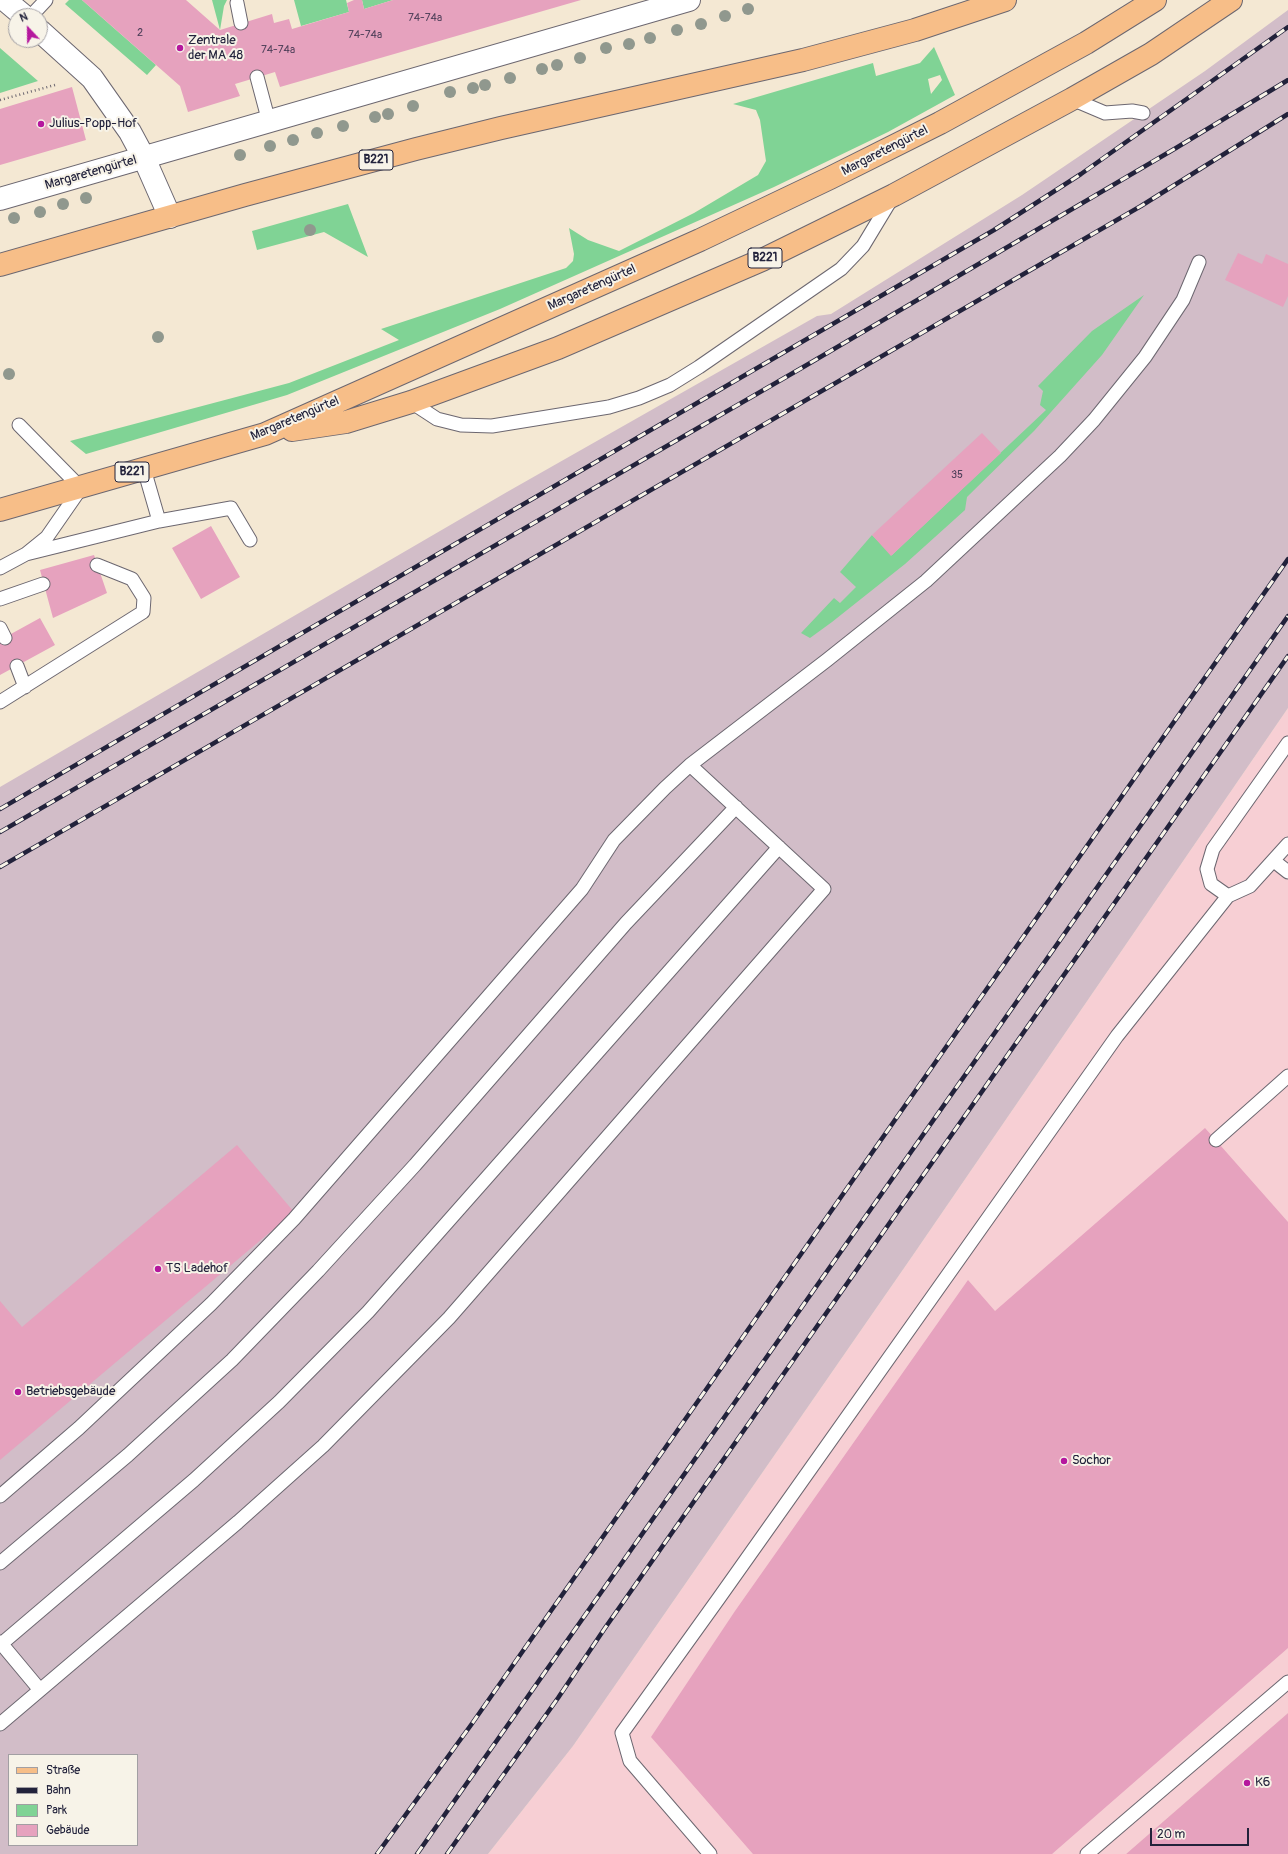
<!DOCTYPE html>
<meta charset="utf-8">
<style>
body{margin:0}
#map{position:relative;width:1288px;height:1854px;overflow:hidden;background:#f4e8d3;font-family:Pangolin,sans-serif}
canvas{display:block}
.legend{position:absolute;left:8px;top:1754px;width:130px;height:92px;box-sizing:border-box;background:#f7f3e8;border:1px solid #a29fa3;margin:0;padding:5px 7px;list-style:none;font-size:12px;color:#22223b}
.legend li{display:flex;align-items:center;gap:8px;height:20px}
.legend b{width:20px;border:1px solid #a29fa3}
.north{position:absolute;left:8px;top:8px;width:40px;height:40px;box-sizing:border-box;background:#f7f3e8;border:1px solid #a29fa3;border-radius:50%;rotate:338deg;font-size:11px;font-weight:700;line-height:16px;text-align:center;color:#22223b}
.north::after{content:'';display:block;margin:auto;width:14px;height:18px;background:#b5179e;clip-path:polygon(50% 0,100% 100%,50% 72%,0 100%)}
.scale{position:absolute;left:1150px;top:1828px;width:99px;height:18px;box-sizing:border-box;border:2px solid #22223b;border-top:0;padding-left:5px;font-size:12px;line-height:14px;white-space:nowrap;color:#22223b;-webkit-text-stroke:3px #f7f3e8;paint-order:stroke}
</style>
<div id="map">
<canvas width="1288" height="1854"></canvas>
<ul class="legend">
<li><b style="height:5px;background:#f7be88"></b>Straße</li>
<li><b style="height:5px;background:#22223b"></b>Bahn</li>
<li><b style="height:11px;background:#80d395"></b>Park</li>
<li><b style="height:11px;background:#e6a2be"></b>Gebäude</li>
</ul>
<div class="north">N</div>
<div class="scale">20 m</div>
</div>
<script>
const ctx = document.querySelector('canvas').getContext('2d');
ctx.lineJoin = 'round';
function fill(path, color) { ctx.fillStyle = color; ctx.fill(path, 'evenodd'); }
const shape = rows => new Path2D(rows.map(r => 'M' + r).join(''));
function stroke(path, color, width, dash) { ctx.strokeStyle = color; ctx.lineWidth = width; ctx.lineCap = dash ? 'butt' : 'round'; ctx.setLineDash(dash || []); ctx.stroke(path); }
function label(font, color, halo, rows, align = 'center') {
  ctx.font = font + ' Pangolin,sans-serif'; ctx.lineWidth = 4; ctx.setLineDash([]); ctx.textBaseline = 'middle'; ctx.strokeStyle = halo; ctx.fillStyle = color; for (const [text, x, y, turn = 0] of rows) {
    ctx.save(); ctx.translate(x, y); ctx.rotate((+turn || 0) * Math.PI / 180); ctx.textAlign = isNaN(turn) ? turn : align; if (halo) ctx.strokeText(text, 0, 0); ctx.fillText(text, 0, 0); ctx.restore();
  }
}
fill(shape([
 [1288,708,1288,1713,1126,1854,488,1854,573,1746,911,1258]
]), '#f7cfd4');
fill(shape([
 [1288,10,1288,708,911,1258,573,1746,488,1854,0,1854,0,787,507,492,817,316,831,314,1022,195,1205,71],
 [9,1755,137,1755,137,1845,9,1845]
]), '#d2bdc8');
fill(shape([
 [69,0,82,0,156,65,147,75,65,4],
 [212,0,227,0,224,6,220,30],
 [294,0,346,0,349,12,301,26],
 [362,0,393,0,364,9],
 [934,47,955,95,888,132,774,187,500,309,287,395,86,454,70,441,289,383,399,340,381,329,566,268,573,261,574,254,569,228,588,240,619,251,694,213,758,175,766,161,760,120,756,110,733,104,873,63,876,76,920,63],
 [940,75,942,80,931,94,928,79],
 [0,48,38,81,0,93],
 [348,204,368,257,324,232,257,250,252,231],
 [1144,295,1102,355,1034,431,967,497,965,510,905,564,832,622,810,638,801,633,834,598,840,603,856,587,840,572,872,535,892,555,1046,410,1040,405,1043,391,1038,386,1092,331]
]), '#80d395');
fill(shape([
 [82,0,186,0,220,30,272,14,274,23,289,19,292,29,349,12,347,3,354,0,362,0,364,9,393,0,581,0,280,87,275,72,235,84,240,96,188,112,180,86],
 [72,87,86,140,0,165,0,109],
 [1238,253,1262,264,1266,254,1288,264,1288,296,1283,307,1225,280],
 [982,433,1001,453,891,556,872,535],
 [211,526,240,577,201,599,172,548],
 [94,555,107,593,53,618,40,570],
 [40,618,55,645,0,675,0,640],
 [1205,1128,1288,1222,1288,1648,1052,1854,753,1854,651,1737,735,1611,968,1280,995,1311],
 [237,1145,294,1212,0,1460,0,1301,22,1327],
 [1288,1713,1288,1854,1126,1854]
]), '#e6a2be');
const lane = shape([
 [237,3,241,23],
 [31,16,46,0],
 [257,77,269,122],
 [1072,99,1105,113,1132,111,1143,113],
 [411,402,437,419,461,425,492,426,609,407,639,398,670,385,699,367,841,269,863,246,892,198],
 [144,469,159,521],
 [26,554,159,521,231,508,250,540],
 [0,568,26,554,47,537,81,488,19,425],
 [0,599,43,584],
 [0,628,5,638],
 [17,666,25,687],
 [0,702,143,612,144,598,132,579,97,565],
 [1274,861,1288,872],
 [1228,896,1211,884,1207,869,1213,849,1288,743],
 [1216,1140,1288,1076],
 [0,1496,79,1428,211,1304,294,1219,582,889,614,840,665,788,690,765,827,660,926,581,1060,456,1094,420,1145,357,1183,300,1199,262],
 [0,1563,128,1455,232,1360,318,1271,415,1165,626,923,736,807],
 [0,1642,40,1690],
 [0,1645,194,1480,279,1402,368,1312,779,847],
 [0,1724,238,1522,323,1446,449,1318,824,889,690,765],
 [710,1854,630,1761,622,1733,719,1598,1117,1036,1228,896,1250,886,1288,844],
 [1087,1854,1288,1682]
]);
const street = shape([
 [5,0,24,16],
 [40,31,92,78,130,132,144,158,170,217],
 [0,199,689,0]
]);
const primary = shape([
 [0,265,245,195,416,149,501,128,803,60,915,30,1005,0],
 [292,430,346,422,411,402,558,348,762,260,894,195,1072,99,1151,54,1231,0],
 [0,510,265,434,700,240,830,178,940,123,1086,43,1155,0]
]);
stroke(lane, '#6c6770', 15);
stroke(street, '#6c6770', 24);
stroke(primary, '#6c6770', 24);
stroke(shape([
 [0,100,55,85]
]), '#6c6770', 2.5, [1, 3]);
stroke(lane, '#fff', 13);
stroke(street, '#fff', 22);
stroke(primary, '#f7be88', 22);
const rail = shape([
 [0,809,994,230,1081,174,1288,27],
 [0,832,805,366,1176,148,1288,80],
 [0,867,1141,206,1288,114],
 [377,1854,471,1725,1288,559],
 [417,1854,1288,616],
 [447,1854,558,1698,605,1628,1288,656]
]);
stroke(rail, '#22223b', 4.5);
stroke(rail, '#f7f3e8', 3, [9]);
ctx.fillStyle = '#90988e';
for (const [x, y] of [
 [748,9],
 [725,16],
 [701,24],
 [677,30],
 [650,38],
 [629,44],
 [606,48],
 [580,58],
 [557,65],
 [542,69],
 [510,78],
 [485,85],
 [473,88],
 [450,92],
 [413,106],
 [388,114],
 [375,117],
 [343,126],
 [317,133],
 [293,140],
 [270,146],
 [240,155],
 [86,198],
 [63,204],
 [40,212],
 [14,218],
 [310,230],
 [158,337],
 [9,374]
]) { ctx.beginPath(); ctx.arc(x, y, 6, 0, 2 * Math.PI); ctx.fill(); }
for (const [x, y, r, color] of [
 [180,48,4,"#b5179e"],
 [41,124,4,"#b5179e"],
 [158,1269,4,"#b5179e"],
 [18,1392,4,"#b5179e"],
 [1064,1461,4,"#b5179e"],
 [1247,1783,4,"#b5179e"]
]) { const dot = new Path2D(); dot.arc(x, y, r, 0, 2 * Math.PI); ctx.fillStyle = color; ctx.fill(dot); stroke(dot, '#f7f3e8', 1.5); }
label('11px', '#53425c', null, [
 ["74-74a",425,18],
 ["2",140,33],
 ["74-74a",365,35],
 ["74-74a",278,50],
 ["35",957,475]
]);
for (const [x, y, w] of [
 [376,160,34],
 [765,258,34],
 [132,472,34]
]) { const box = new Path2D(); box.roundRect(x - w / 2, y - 10, w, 20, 3); ctx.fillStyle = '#f7f3e8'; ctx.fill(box); stroke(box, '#22223b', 1); }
label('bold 12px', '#22223b', null, [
 ["B221",376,160],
 ["B221",765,258],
 ["B221",132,472]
]);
label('13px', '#22223b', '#f7f3e8', [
 ["Zentrale",188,41],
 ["der MA 48",188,56],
 ["Julius-Popp-Hof",49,124],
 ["TS Ladehof",166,1269],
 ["Betriebsgebäude",26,1392],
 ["Sochor",1072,1461],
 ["K6",1255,1783]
], 'left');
label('13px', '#22223b', '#f7f3e8', [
 ["Margaretengürtel",885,151,-27],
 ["Margaretengürtel",91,173,-16],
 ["Margaretengürtel",592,288,-24],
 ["Margaretengürtel",295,419,-23]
]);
</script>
